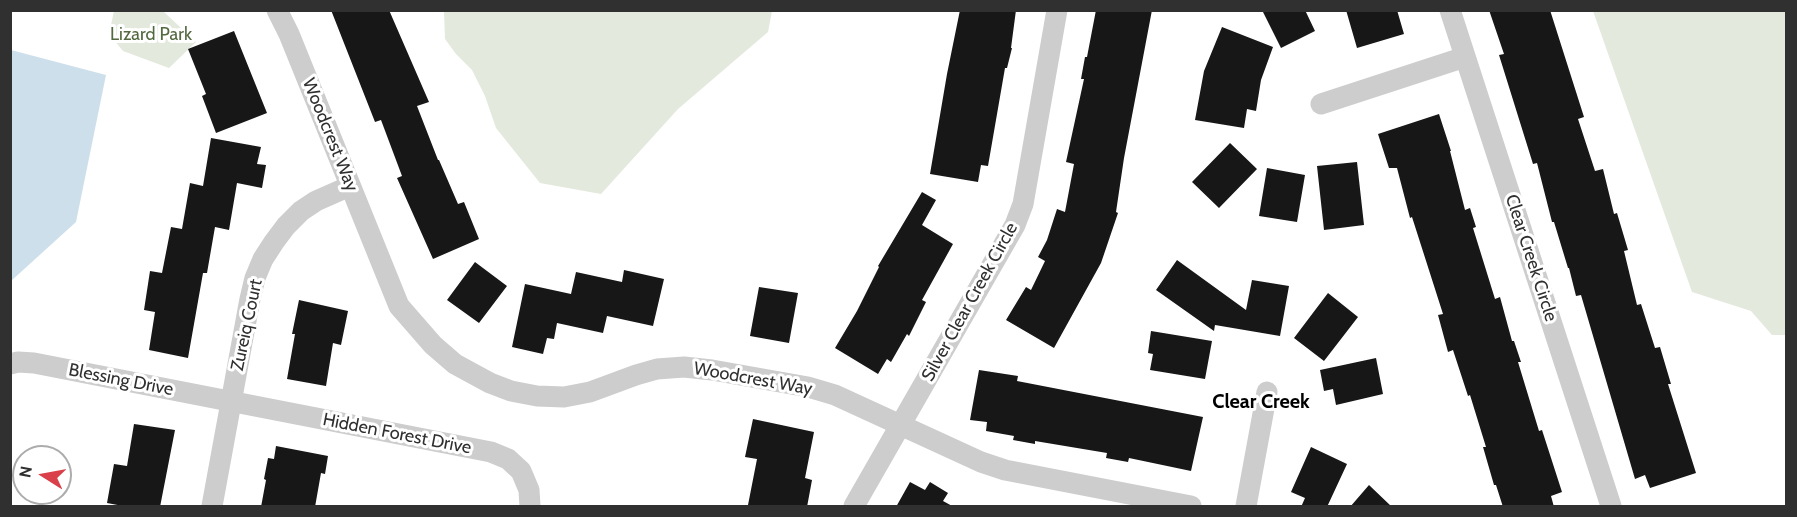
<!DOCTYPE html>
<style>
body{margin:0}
#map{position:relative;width:1797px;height:517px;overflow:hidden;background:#fff;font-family:Cabin,sans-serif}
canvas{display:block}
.frame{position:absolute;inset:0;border:12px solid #303030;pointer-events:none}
.north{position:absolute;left:12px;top:445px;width:60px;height:60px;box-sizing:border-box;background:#fff;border:2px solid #acacac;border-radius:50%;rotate:281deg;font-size:16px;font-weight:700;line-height:24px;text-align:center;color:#303030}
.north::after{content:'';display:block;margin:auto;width:21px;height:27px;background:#da4049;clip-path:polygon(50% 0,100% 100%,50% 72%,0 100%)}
</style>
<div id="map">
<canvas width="1797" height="517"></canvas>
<div class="frame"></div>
<div class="north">N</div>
</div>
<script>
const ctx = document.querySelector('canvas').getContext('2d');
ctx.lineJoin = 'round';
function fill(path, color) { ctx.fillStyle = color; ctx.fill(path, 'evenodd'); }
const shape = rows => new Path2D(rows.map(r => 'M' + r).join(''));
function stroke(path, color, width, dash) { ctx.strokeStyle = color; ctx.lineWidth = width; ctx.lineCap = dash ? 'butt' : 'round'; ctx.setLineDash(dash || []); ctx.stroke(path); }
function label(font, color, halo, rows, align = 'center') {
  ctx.font = font + ' Cabin,sans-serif'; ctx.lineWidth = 6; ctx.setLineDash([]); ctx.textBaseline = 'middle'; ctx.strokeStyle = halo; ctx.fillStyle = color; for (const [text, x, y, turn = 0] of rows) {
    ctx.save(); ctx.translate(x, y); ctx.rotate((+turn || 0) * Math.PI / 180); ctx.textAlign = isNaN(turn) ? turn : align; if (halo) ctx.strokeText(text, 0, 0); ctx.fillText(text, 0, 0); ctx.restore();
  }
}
fill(shape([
 [114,11,165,11,164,12,196,42,169,68,123,51,109,34],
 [444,11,444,10,772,11,768,32,678,109,601,194,540,183,496,128,485,96,472,70,456,54,445,39],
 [1593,11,1786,11,1786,335,1772,335,1751,311,1692,292]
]), '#e3e9dd');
fill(shape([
 [11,50,106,75,76,222,11,281]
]), '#cddfeb');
fill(shape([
 [331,10,389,10,429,102,417,106,438,160,439,160,458,204,464,202,479,239,433,259,397,178,402,176,381,120,375,122],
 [960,10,1016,10,1011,48,1012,48,1007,68,1005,68,988,166,981,165,978,182,930,174,947,74],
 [1096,10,1152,10,1124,158,1116,212,1118,213,1101,263,1054,348,1006,320,1026,287,1031,290,1045,261,1038,257,1047,240,1057,209,1065,212,1074,164,1066,162,1084,79,1081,79,1085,57,1087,57],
 [1262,10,1305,10,1315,31,1281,48],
 [1346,10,1397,10,1404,34,1357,48],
 [1489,10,1550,10,1584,117,1578,119,1595,171,1603,169,1614,214,1617,213,1628,250,1624,251,1637,305,1641,304,1655,348,1660,347,1671,384,1668,384,1696,473,1650,488,1645,475,1635,479,1581,295,1576,296,1569,268,1568,268,1554,222,1552,222,1537,163,1533,164,1499,55,1504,54],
 [1222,27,1273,47,1261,80,1256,111,1247,109,1244,128,1195,120,1204,71],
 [234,31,267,113,216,133,202,96,206,94,188,49],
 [1439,114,1451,151,1450,151,1465,210,1470,208,1476,227,1473,228,1495,299,1500,297,1512,341,1514,341,1521,362,1518,362,1539,431,1542,430,1562,492,1551,496,1554,507,1503,507,1496,485,1494,485,1483,447,1486,447,1470,395,1468,396,1453,350,1448,352,1438,315,1443,314,1412,217,1410,218,1397,168,1389,168,1378,134],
 [211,138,261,147,257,164,266,165,262,188,237,183,229,230,215,227,207,273,203,273,188,358,149,350,155,312,144,310,150,271,162,273,171,227,182,229,190,183,203,186],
 [1230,143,1257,169,1219,208,1192,182],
 [1357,162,1364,225,1324,230,1317,166],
 [1267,168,1305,175,1297,222,1259,216],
 [922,192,936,200,922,225,953,244,922,300,926,302,909,336,907,334,891,362,887,359,878,374,835,348,857,311,879,267,878,266],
 [1177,260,1246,310,1252,280,1289,286,1280,336,1215,325,1214,331,1156,290],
 [475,262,507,286,479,323,447,300],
 [624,270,664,279,653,326,607,316,603,333,557,323,554,339,547,338,543,354,512,347,525,284,571,294,576,272,622,282],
 [759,287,798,293,789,343,750,336],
 [1328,293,1358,317,1324,361,1294,338],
 [299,300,348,311,341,345,333,343,326,386,287,379,295,334,292,334],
 [1151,331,1212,341,1205,379,1150,370,1153,354,1148,353],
 [1376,358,1383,394,1336,405,1333,389,1324,391,1320,370],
 [979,370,1018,376,1017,381,1203,417,1191,471,1129,458,1128,462,1106,458,1107,453,1035,441,1035,444,1013,440,1014,436,986,431,987,422,970,420],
 [753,419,814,432,805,478,812,480,807,507,756,507,748,505,757,459,745,457],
 [134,424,175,430,160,507,128,507,107,503,114,464,127,466],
 [276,446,328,456,325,474,321,473,315,507,261,507,266,480,264,479,268,458,274,459],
 [1311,447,1347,464,1327,507,1301,507,1305,498,1291,492],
 [910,482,925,490,930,482,948,493,943,501,954,507,896,507],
 [1369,485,1392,507,1350,507]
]), '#171717');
stroke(shape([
 [277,10,289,34,399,306,433,345,455,364,490,383,511,391,537,396,564,397,590,392,636,375,657,369,684,367,712,370,808,387,835,395,981,462,1005,470,1191,506],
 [1450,10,1611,506],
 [1321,104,1465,57],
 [10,364,18,362,34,363,491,452,508,459,521,471,529,490,530,506],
 [212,506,250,299,255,278,263,259,274,242,286,226,301,211,316,201,350,186],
 [854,506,1015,225,1023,204,1057,10],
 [1246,506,1267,392]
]), '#cdcdcd', 21);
label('18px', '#536a40', '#fff', [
 ["Lizard Park",151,35]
]);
label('18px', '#303030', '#fff', [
 ["Woodcrest Way",330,135,68],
 ["Clear Creek Circle",1531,258,72],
 ["Silver Clear Creek Circle",970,302,-61],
 ["Zureiq Court",247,325,-78],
 ["Woodcrest Way",753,379,10],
 ["Blessing Drive",121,380,11],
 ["Hidden Forest Drive",397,434,11]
]);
label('bold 20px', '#000', '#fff', [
 ["Clear Creek",1261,402]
]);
</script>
